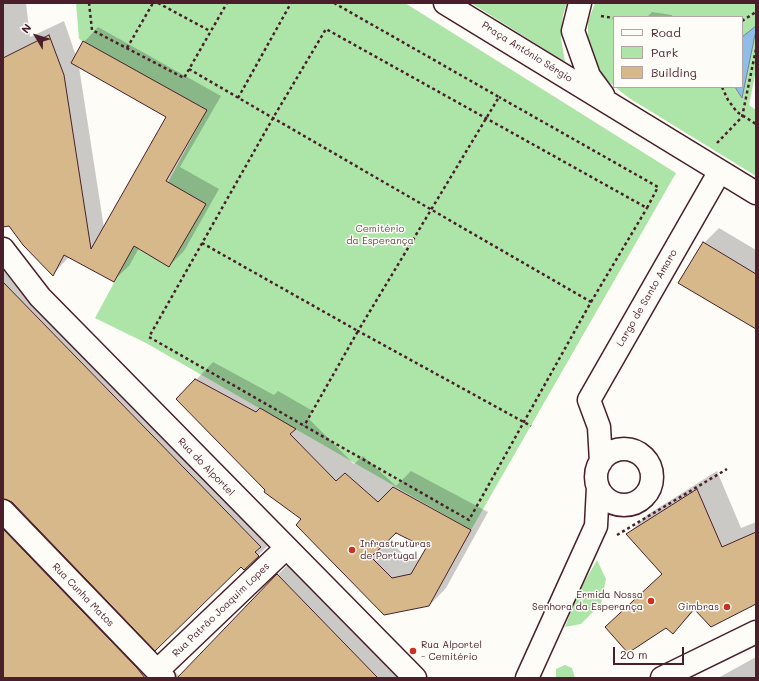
<!DOCTYPE html>
<meta charset="utf-8">
<style>
body{margin:0}
#map{position:relative;width:759px;height:681px;overflow:hidden;background:#fdfcf7;font-family:Mali,sans-serif}
canvas{display:block}
.frame{position:absolute;inset:0;border:4px solid #4a1f2b;pointer-events:none}
.legend{position:absolute;left:613px;top:16px;width:130px;height:72px;box-sizing:border-box;background:#fdfcf7;border:1px solid #b5a4a5;margin:0;padding:5px 7px;list-style:none;font-size:12px;color:#4a1f2b}
.legend li{display:flex;align-items:center;gap:8px;height:20px}
.legend b{width:20px;border:1px solid #b5a4a5}
.north{position:absolute;left:16px;top:16px;width:40px;height:40px;-webkit-text-stroke:3px #fdfcf7;paint-order:stroke;rotate:308deg;font-size:11px;font-weight:700;line-height:16px;text-align:center;color:#4a1f2b}
.north::after{content:'';display:block;margin:auto;width:14px;height:18px;background:#4a1f2b;clip-path:polygon(50% 0,100% 100%,50% 72%,0 100%)}
.scale{position:absolute;left:613px;top:647px;width:71px;height:18px;box-sizing:border-box;border:2px solid #4a1f2b;border-top:0;padding-left:5px;font-size:12px;line-height:14px;white-space:nowrap;color:#4a1f2b;-webkit-text-stroke:3px #fdfcf7;paint-order:stroke}
</style>
<div id="map">
<canvas width="759" height="681"></canvas>
<div class="frame"></div>
<ul class="legend">
<li><b style="height:5px;background:#fdfcf7"></b>Road</li>
<li><b style="height:11px;background:#ade5a9"></b>Park</li>
<li><b style="height:11px;background:#d7b88a"></b>Building</li>
</ul>
<div class="north">N</div>
<div class="scale">20 m</div>
</div>
<script>
const ctx = document.querySelector('canvas').getContext('2d');
ctx.lineJoin = 'round';
function fill(path, color) { ctx.fillStyle = color; ctx.fill(path, 'evenodd'); }
const shape = rows => new Path2D(rows.map(r => 'M' + r).join(''));
function stroke(path, color, width, dash) { ctx.strokeStyle = color; ctx.lineWidth = width; ctx.lineCap = dash ? 'butt' : 'round'; ctx.setLineDash(dash || []); ctx.stroke(path); }
function label(font, color, halo, rows, align = 'center') {
  ctx.font = font + ' Mali,sans-serif'; ctx.lineWidth = 3; ctx.setLineDash([]); ctx.textBaseline = 'middle'; ctx.strokeStyle = halo; ctx.fillStyle = color; for (const [text, x, y, turn = 0] of rows) {
    ctx.save(); ctx.translate(x, y); ctx.rotate((+turn || 0) * Math.PI / 180); ctx.textAlign = isNaN(turn) ? turn : align; if (halo) ctx.strokeText(text, 0, 0); ctx.fillText(text, 0, 0); ctx.restore();
  }
}
fill(shape([
 [76,3,405,3,676,173,471,530,146,343,95,318,207,110,79,39],
 [471,3,567,3,563,15,561,38,565,62],
 [595,3,756,3,756,26,742,37,742,17,614,17,614,86,598,73,588,48,588,21],
 [756,30,756,70,749,105,756,110,756,176,629,98,615,87,735,87,742,98],
 [597,560,606,579,601,604,581,624,565,627,578,593],
 [565,665,572,668,575,678,556,678,556,669]
]), '#ade5a9');
const water = shape([
 [756,26,756,30,742,98,735,87,742,87,742,37,756,26]
]);
fill(water, '#8cbee8');
stroke(water, '#727e9c', 1);
fill(shape([
 [3,3,26,3,30,37,64,21,76,56,84,42,98,27,221,96,180,167,219,189,184,251,169,266,139,248,129,266,114,280,69,257,53,274,3,220],
 [79,67,168,117,104,228],
 [652,12,672,15,672,17,647,17],
 [719,228,756,250,756,320,704,243],
 [3,251,277,537,244,569,241,565,154,650,180,677,296,556,414,678,3,678],
 [213,362,274,395,278,391,313,411,307,417,354,464,363,456,396,486,411,471,488,512,446,588,429,606,303,519,267,490,196,380],
 [396,531,427,548,421,559,410,561,388,539],
 [717,471,741,528,756,522,756,603,696,609,673,633,666,626,606,627,663,573,628,534,647,515],
 [756,657,756,678,718,678]
]), '#0003');
const building = shape([
 [49,35,64,75,91,249,166,117,71,63,83,41,207,110,166,181,206,204,169,267,134,246,114,282,64,255,53,276,23,245,9,226,3,227,3,58,49,35],
 [703,242,756,274,756,329,678,283,703,242],
 [3,282,261,547,255,552,259,556,244,570,241,567,155,651,12,502,3,499,3,282],
 [195,379,256,412,260,408,296,429,290,434,336,481,345,473,378,502,393,487,471,530,429,606,384,615,296,525,301,519,264,492,265,490,176,399,195,379],
 [396,533,426,548,411,574,392,578,371,557,396,533],
 [697,489,722,547,756,532,756,604,711,627,694,609,673,634,666,628,628,653,605,627,662,574,626,534,697,489],
 [3,529,137,668,145,678,3,678,3,529],
 [277,574,378,678,177,678,277,574]
]);
fill(building, '#d7b88a');
stroke(building, '#4a1f2b', 1);
const street = shape([
 [445,3,756,193],
 [580,3,573,31,589,76,603,95],
 '596 477a28 28 0 1 1 56 0a28 28 0 1 1-56 0Z',
 [601,462,599,427,589,400,720,171],
 [3,511,164,678],
 [157,671,286,548],
 [527,678,596,526,598,487]
]);
const secondary = shape([
 [3,249,40,297,415,678],
 [662,678,756,632]
]);
stroke(street, '#4a1f2b', 25);
stroke(secondary, '#4a1f2b', 25);
stroke(shape([
 [89,3,92,30,184,78,227,3],
 [158,3,210,31],
 [334,3,499,97,358,331,531,426],
 [601,16,614,18],
 [742,21,756,12],
 [127,48,153,3],
 [189,69,273,118,591,302,469,520,149,337,273,118,326,29,647,208,658,187,499,97],
 [722,87,728,100,737,112,756,124],
 [238,98,291,3],
 [717,143,742,117,756,49],
 [202,243,358,331,304,426],
 [591,302,647,208],
 [617,535,727,469]
]), '#4a1f2b', 2.5, [3, 3]);
stroke(street, '#fdfcf7', 22);
stroke(secondary, '#fdfcf7', 22);
for (const [x, y, r, color] of [
 [352,550,4,"#c8321e"],
 [651,601,4,"#c8321e"],
 [727,607,4,"#c8321e"],
 [413,651,4,"#c8321e"]
]) { const dot = new Path2D(); dot.arc(x, y, r, 0, 2 * Math.PI); ctx.fillStyle = color; ctx.fill(dot); stroke(dot, '#fdfcf7', 1.5); }
label('10px', '#4a1f2b', '#fdfcf7', [
 ["Praça António Sérgio",527,52,32],
 ["Largo de Santo Amaro",647,298,-60],
 ["Rua do Alportel",206,467,46],
 ["Rua Cunha Matos",83,595,46],
 ["Rua Patrão Joaquim Lopes",221,610,-44]
]);
label('10px', '#63504a', '#fdfcf7', [
 ["Cemitério",380,229],
 ["da Esperança",380,241]
]);
label('10px', '#4a1f2b', '#fdfcf7', [
 ["Infrastruturas",360,544],
 ["de Portugal",360,556],
 ["Ermida Nossa",643,595,"right"],
 ["Senhora da Esperança",643,607,"right"],
 ["Gimbras",719,607,"right"],
 ["Rua Alportel",421,645],
 ["- Cemitério",421,657]
], 'left');
</script>
